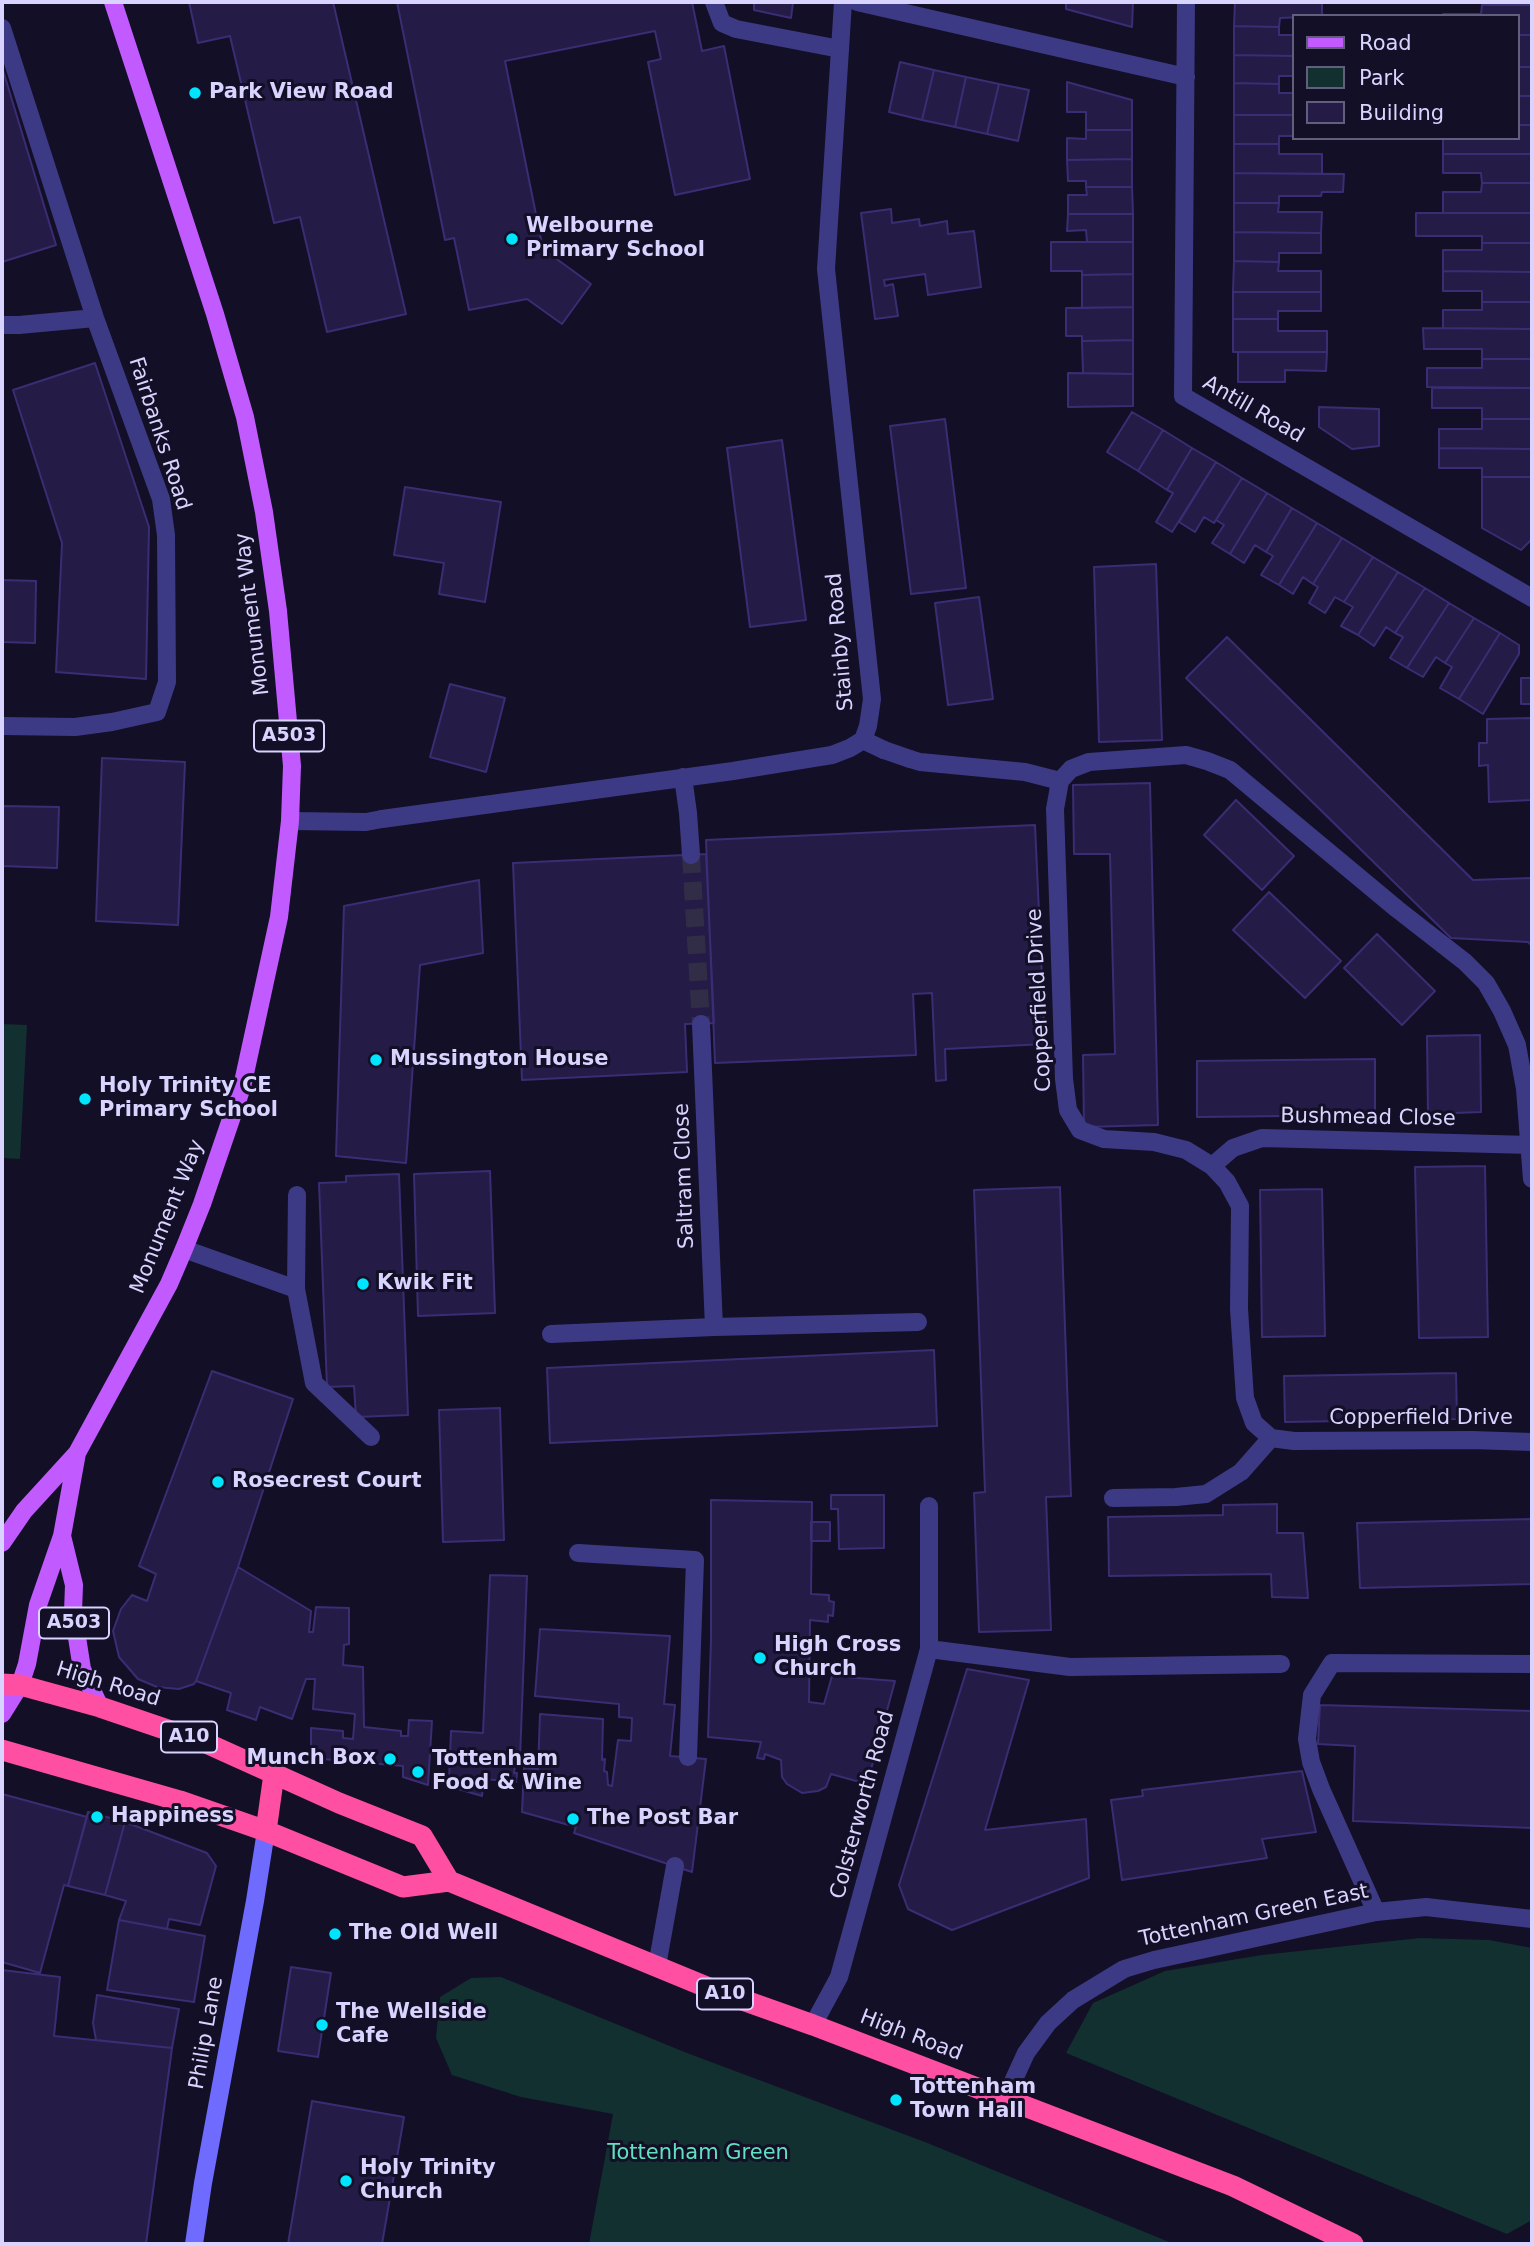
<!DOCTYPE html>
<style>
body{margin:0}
#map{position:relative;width:1534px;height:2246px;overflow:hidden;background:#130f26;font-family:"DejaVu Sans",sans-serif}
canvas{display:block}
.frame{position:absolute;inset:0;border:4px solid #d9d4ff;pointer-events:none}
.legend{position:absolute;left:1292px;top:14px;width:228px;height:126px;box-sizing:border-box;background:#130f26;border:2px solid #625e7d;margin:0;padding:9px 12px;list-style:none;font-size:21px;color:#d9d4ff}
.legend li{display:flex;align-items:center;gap:14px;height:35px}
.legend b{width:35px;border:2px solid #625e7d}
</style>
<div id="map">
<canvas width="1534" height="2246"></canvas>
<div class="frame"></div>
<ul class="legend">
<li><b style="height:9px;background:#c25bff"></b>Road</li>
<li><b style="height:19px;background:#12302f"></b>Park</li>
<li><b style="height:19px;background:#241b47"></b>Building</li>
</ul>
</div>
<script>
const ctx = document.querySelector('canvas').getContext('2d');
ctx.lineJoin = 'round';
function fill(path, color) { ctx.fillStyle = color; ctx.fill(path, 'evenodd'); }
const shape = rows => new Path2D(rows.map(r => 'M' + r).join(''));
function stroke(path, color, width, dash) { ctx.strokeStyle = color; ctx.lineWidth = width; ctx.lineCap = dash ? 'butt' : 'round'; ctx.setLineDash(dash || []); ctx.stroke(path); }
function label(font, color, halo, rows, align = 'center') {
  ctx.font = font + ' "DejaVu Sans",sans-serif'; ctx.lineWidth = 6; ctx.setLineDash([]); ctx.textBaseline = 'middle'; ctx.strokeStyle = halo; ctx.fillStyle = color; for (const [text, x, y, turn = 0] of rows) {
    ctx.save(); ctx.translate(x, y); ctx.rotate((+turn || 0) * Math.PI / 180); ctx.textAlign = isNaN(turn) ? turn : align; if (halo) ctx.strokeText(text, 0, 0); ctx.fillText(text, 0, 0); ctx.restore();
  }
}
fill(shape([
 [2,1024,27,1025,20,1159,2,1158],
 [1420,1938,1489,1940,1532,1948,1532,2220,1507,2234,1066,2053,1093,2003,1165,1971,1262,1955],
 [501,1977,687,2053,925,2142,1174,2244,589,2244,613,2114,521,2097,452,2075,436,2038,440,1997,471,1978]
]), '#12302f');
const building = shape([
 [189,2,333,2,406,314,327,332,300,217,274,223,230,36,198,43,189,2],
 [397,2,692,2,702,51,724,46,750,179,675,195,648,62,661,59,655,31,505,61,543,249,591,284,562,324,527,299,469,310,454,238,445,240,397,2],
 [754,2,793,2,791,18,754,10,754,2],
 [1066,2,1133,2,1132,27,1066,9,1066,2],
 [1235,2,1322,2,1322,16,1280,18,1279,27,1234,26,1235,2],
 [1482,2,1531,2,1531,5,1482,5,1482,2],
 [1482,5,1531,5,1531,35,1518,35,1518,16,1443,16,1443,14,1481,14,1482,5],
 [1234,26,1279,27,1279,35,1294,35,1294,56,1234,55,1234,26],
 [1518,35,1531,35,1531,67,1518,67,1518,35],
 [1234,55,1294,56,1294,76,1279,76,1279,84,1234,83,1234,55],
 [900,62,934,70,922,120,889,112,900,62],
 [2,67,56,245,2,262,2,67],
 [1518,67,1531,67,1531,96,1518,96,1518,67],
 [934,70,966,77,955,127,922,120,934,70],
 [966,77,999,84,987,134,955,127,966,77],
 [1067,82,1132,100,1132,130,1086,130,1086,112,1067,112,1067,82],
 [1234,83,1279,84,1279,93,1294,93,1294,115,1234,115,1234,83],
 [999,84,1029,90,1018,141,987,134,999,84],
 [1518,96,1531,96,1531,125,1518,125,1518,96],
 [1234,115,1294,115,1294,136,1279,136,1279,144,1234,144,1234,115],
 [1518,125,1531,125,1531,154,1443,154,1443,138,1518,138,1518,125],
 [1086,130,1132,130,1132,159,1067,160,1067,138,1086,139,1086,130],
 [1234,144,1279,144,1279,154,1322,154,1322,174,1234,173,1234,144],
 [1443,154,1531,154,1531,183,1482,183,1481,173,1443,173,1443,154],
 [1132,159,1132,187,1086,187,1086,181,1068,181,1067,160,1132,159],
 [1234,173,1344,174,1343,192,1322,192,1321,196,1279,196,1279,203,1234,203,1234,173],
 [1482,183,1531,183,1531,213,1443,213,1443,192,1481,192,1482,183],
 [1086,187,1132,187,1133,214,1068,214,1068,195,1087,195,1086,187],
 [1234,203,1279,203,1278,212,1322,212,1321,233,1234,232,1234,203],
 [891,209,892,223,919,219,920,226,947,221,948,234,974,231,981,287,928,295,925,274,884,280,885,286,893,284,898,316,875,319,861,213,891,209],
 [1416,213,1531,213,1531,243,1482,243,1482,236,1416,236,1416,213],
 [1068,214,1133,214,1133,242,1087,242,1086,230,1067,231,1068,214],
 [1234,232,1321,233,1321,253,1279,253,1279,262,1234,261,1234,232],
 [1051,242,1133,242,1133,274,1082,275,1082,271,1051,271,1051,242],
 [1482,243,1531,243,1531,272,1443,271,1443,250,1482,250,1482,243],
 [1234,261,1279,262,1278,271,1321,271,1321,292,1233,292,1234,261],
 [1443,271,1531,272,1531,302,1482,302,1482,291,1443,291,1443,271],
 [1133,274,1133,307,1082,308,1082,275,1133,274],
 [1233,292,1321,292,1321,311,1278,311,1278,319,1233,319,1233,292],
 [1482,302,1531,302,1531,329,1443,328,1443,310,1482,310,1482,302],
 [1133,307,1133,340,1082,341,1082,336,1066,336,1066,308,1133,307],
 [1233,319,1278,319,1278,331,1327,331,1327,352,1233,352,1233,319],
 [1423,328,1531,329,1531,359,1482,359,1482,349,1424,349,1423,328],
 [1133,340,1133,374,1083,373,1082,341,1133,340],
 [1238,352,1327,352,1326,371,1285,370,1285,382,1238,382,1238,352],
 [1482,359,1531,359,1531,388,1427,387,1427,368,1482,368,1482,359],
 [95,363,149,527,146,679,56,672,62,543,13,390,95,363],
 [1068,373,1133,374,1133,406,1068,407,1068,373],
 [1432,388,1531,388,1531,419,1482,419,1482,408,1432,408,1432,388],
 [1319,407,1379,409,1379,446,1352,449,1319,427,1319,407],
 [1132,412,1163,430,1138,471,1107,452,1132,412],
 [945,419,966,588,911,594,890,426,945,419],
 [1482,419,1531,419,1531,449,1439,448,1439,429,1482,429,1482,419],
 [1163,430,1192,448,1167,490,1138,471,1163,430],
 [782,440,806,620,750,627,727,448,782,440],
 [1192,448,1216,462,1172,532,1156,522,1173,493,1167,490,1192,448],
 [1439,448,1531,449,1531,477,1482,477,1482,468,1439,468,1439,448],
 [1216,462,1242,478,1214,523,1204,517,1195,532,1179,522,1216,462],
 [1482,477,1531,477,1531,540,1521,550,1482,528,1482,477],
 [1242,478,1267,493,1230,554,1212,543,1224,525,1216,520,1242,478],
 [405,487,501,502,485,602,439,594,444,563,394,555,405,487],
 [1267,493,1292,508,1266,552,1255,545,1244,563,1230,554,1267,493],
 [1292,508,1317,523,1279,585,1261,575,1273,556,1266,552,1292,508],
 [1317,523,1342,538,1313,584,1303,577,1293,594,1279,585,1317,523],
 [1342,538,1373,557,1344,602,1335,597,1325,613,1309,603,1318,587,1313,584,1342,538],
 [1373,557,1398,572,1358,635,1341,626,1353,607,1344,602,1373,557],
 [1156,564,1162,740,1099,742,1094,567,1156,564],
 [1398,572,1425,588,1395,633,1386,627,1374,646,1358,635,1398,572],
 [2,580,36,581,35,643,2,642,2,580],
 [1425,588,1449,603,1407,668,1390,658,1403,637,1395,633,1425,588],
 [979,597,993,699,948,705,935,603,979,597],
 [1449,603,1474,618,1445,663,1436,657,1423,677,1407,668,1449,603],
 [1474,618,1500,633,1459,699,1440,688,1452,667,1445,663,1474,618],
 [1500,633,1519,645,1519,654,1483,714,1459,699,1500,633],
 [1227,637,1473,880,1532,878,1532,946,1528,942,1451,938,1186,678,1227,637],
 [1521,678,1532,678,1532,704,1521,704,1521,678],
 [450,684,505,698,486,772,430,757,450,684],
 [1532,718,1532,800,1489,802,1488,765,1479,766,1479,743,1487,743,1487,719,1532,718],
 [102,758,185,762,178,925,96,921,102,758],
 [1150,783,1158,1125,1084,1127,1083,1055,1115,1054,1110,854,1074,854,1073,785,1150,783],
 [1236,800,1294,856,1262,890,1204,835,1236,800],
 [2,806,59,807,57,868,2,866,2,806],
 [1035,825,1045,1044,945,1049,946,1080,936,1081,932,993,913,994,916,1055,715,1063,706,840,1035,825],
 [706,854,714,1023,685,1024,687,1072,522,1080,513,863,706,854],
 [479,880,483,953,420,965,406,1163,336,1156,344,906,479,880],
 [1269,892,1341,961,1305,998,1233,930,1269,892],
 [1377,934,1435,991,1402,1025,1344,968,1377,934],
 [1480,1035,1481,1112,1428,1114,1427,1036,1480,1035],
 [1375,1059,1375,1115,1197,1117,1197,1061,1375,1059],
 [1485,1166,1488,1337,1419,1338,1415,1167,1485,1166],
 [490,1171,495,1313,418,1316,414,1174,490,1171],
 [399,1174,408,1415,356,1417,354,1386,327,1387,319,1183,346,1182,346,1176,399,1174],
 [1060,1187,1071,1496,1046,1497,1051,1630,979,1632,974,1493,985,1492,974,1190,1060,1187],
 [1322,1189,1325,1336,1262,1337,1260,1190,1322,1189],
 [934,1350,937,1426,550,1443,547,1368,934,1350],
 [212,1371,293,1399,238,1567,196,1681,194,1684,179,1689,157,1687,138,1679,119,1657,113,1631,121,1609,132,1595,147,1601,156,1574,139,1566,212,1371],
 [1456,1373,1457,1419,1285,1422,1284,1376,1456,1373],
 [500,1408,504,1540,443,1542,439,1410,500,1408],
 [831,1495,884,1495,884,1548,839,1549,838,1509,831,1509,831,1495],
 [711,1500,812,1502,811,1594,829,1595,829,1601,834,1602,833,1616,828,1615,828,1622,810,1620,809,1702,824,1704,832,1676,895,1681,867,1784,831,1774,826,1787,818,1791,802,1793,787,1784,782,1777,781,1760,765,1754,764,1759,757,1758,761,1742,708,1737,711,1639,711,1500],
 [1277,1504,1277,1533,1303,1533,1308,1598,1272,1597,1271,1574,1109,1576,1108,1517,1223,1515,1223,1505,1277,1504],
 [1532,1519,1532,1584,1360,1588,1357,1523,1532,1519],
 [811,1522,830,1522,830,1541,811,1541,811,1522],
 [238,1567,311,1611,309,1632,313,1632,316,1607,349,1608,349,1644,344,1645,343,1665,363,1667,364,1727,401,1731,401,1736,408,1736,409,1720,432,1721,428,1785,403,1777,403,1766,311,1758,311,1728,343,1731,343,1738,353,1739,355,1714,313,1709,315,1679,306,1679,292,1719,260,1707,256,1720,227,1710,231,1693,196,1681,238,1567],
 [490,1575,527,1576,520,1758,516,1758,514,1773,517,1773,516,1782,484,1779,482,1796,455,1788,449,1780,451,1731,483,1733,490,1575],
 [540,1629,670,1636,664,1704,675,1705,670,1756,706,1759,692,1872,574,1833,576,1827,522,1812,524,1768,538,1769,540,1714,603,1719,602,1760,605,1759,604,1771,607,1772,608,1785,612,1786,618,1740,631,1741,632,1718,619,1717,619,1704,535,1696,540,1629],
 [967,1669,1029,1680,985,1830,1086,1819,1089,1878,952,1930,908,1909,899,1885,967,1669],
 [1320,1705,1532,1711,1532,1828,1353,1821,1355,1746,1318,1744,1320,1705],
 [1302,1771,1316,1832,1262,1839,1267,1858,1122,1880,1111,1800,1143,1796,1142,1790,1302,1771],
 [2,1794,87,1817,68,1886,64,1885,40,1973,2,1962,2,1794],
 [88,1812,125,1822,105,1895,68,1886,88,1812],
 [125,1822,207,1853,216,1866,200,1925,169,1919,167,1929,119,1920,126,1901,105,1895,125,1822],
 [119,1920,205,1936,194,2002,107,1990,119,1920],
 [291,1967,331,1973,318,2057,278,2051,291,1967],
 [2,1970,60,1977,54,2036,172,2048,146,2244,2,2244,2,1970],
 [97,1995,179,2009,172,2048,96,2040,93,2023,97,1995],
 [312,2101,404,2117,382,2244,288,2244,312,2101]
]);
fill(building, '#241b47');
stroke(building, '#3b2d73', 2);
stroke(shape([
 [691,855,701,1024]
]), '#312d47', 18, [18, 9]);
stroke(shape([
 [714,2,722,23,736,29,840,49],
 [884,750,910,759],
 [290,821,366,822,382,819],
 [184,1249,296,1289,297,1195],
 [296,1289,314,1383,371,1437],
 [578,1553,695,1560,688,1757],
 [929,1649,1070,1667,1281,1664],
 [1376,1912,1321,1789,1311,1762,1307,1739,1312,1695,1332,1663,1532,1664],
 [657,1966,675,1866],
 [813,2025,839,1977,929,1649,929,1506]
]), '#3d3a85', 18);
stroke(shape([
 [857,2,1186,77],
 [1186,2,1183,396,1532,598],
 [2,28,95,318,161,499,166,535,167,682,157,712,112,722,75,727,2,726],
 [2,325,19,325,95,318],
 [863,740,884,750],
 [910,759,920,762,1025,772,1060,781],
 [683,777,688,813,691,855],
 [382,819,733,771,832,755,850,748,863,740,868,726,872,699,826,269,843,2],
 [701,1024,714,1327],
 [1212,1166,1233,1148,1262,1138,1531,1145],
 [1532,1179,1525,1089,1517,1045,1502,1011,1486,983,1465,962,1397,909,1230,770,1207,761,1186,755,1089,762,1071,769,1060,781,1055,809,1064,1079,1068,1110,1080,1130,1104,1139,1154,1142,1186,1150,1212,1166,1227,1182,1240,1206,1239,1309,1245,1398,1254,1423,1271,1438,1294,1441,1472,1440,1532,1442],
 [551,1334,714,1327,918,1322],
 [1113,1498,1176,1497,1206,1494,1241,1472,1271,1438],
 [1005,2099,1026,2053,1048,2023,1073,2000,1124,1969,1154,1960,1376,1912,1426,1907,1532,1919]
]), '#3d3a85', 18);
stroke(shape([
 [194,2244,203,2183,255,1901,266,1831]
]), '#6f6bff', 18);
stroke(shape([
 [62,1536,74,1585,73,1612,82,1669,100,1707],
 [2,1543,24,1511,77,1453,169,1284,184,1249,202,1204,242,1087,279,917,290,821,292,766,278,611,264,512,245,417,215,314,113,2],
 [2,1714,20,1685,27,1664,38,1605,62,1536,77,1453]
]), '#c25bff', 18);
stroke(shape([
 [2,1684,20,1685,100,1707,206,1743,339,1803,422,1836,449,1881],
 [2,1750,180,1801,266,1831,403,1887,449,1881,709,1988,813,2025,1233,2186,1353,2244],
 [266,1831,274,1774]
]), '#ff4fa3', 21);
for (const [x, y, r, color] of [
 [195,93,7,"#00e5ff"],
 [512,239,7,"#00e5ff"],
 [376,1060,7,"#00e5ff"],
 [85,1099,7,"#00e5ff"],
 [363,1284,7,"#00e5ff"],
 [218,1482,7,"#00e5ff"],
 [760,1658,7,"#00e5ff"],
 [390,1759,7,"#00e5ff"],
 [418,1772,7,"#00e5ff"],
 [97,1817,7,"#00e5ff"],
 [573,1819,7,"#00e5ff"],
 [335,1934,7,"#00e5ff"],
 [322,2025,7,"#00e5ff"],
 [896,2100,7,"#00e5ff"],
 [346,2181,7,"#00e5ff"]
]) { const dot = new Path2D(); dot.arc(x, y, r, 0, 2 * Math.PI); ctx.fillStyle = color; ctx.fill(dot); stroke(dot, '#130f26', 2.5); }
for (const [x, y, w] of [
 [289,736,70],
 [74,1623,70],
 [189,1737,56],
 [725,1994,56]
]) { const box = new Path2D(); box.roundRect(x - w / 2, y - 15.5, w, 31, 5); ctx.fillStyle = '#130f26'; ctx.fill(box); stroke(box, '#d9d4ff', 2); }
label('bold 19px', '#d9d4ff', null, [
 ["A503",289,736],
 ["A503",74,1623],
 ["A10",189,1737],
 ["A10",725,1994]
]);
label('bold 21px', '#d9d4ff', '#130f26', [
 ["Park View Road",209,93],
 ["Welbourne",526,227],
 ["Primary School",526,251],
 ["Mussington House",390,1060],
 ["Holy Trinity CE",99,1087],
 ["Primary School",99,1111],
 ["Kwik Fit",377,1284],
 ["Rosecrest Court",232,1482],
 ["High Cross",774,1646],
 ["Church",774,1670],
 ["Munch Box",376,1759,"right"],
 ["Tottenham",432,1760],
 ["Food & Wine",432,1784],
 ["Happiness",111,1817],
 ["The Post Bar",587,1819],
 ["The Old Well",349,1934],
 ["The Wellside",336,2013],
 ["Cafe",336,2037],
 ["Tottenham",910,2088],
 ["Town Hall",910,2112],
 ["Holy Trinity",360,2169],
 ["Church",360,2193]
], 'left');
label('21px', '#d9d4ff', '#130f26', [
 ["Antill Road",1253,410,30],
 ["Fairbanks Road",159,434,72],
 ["Monument Way",253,614,-97],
 ["Stainby Road",841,642,-95],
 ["Copperfield Drive",1040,1000,-93],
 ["Bushmead Close",1368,1118,1],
 ["Saltram Close",685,1176,-92],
 ["Monument Way",168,1217,-68],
 ["Copperfield Drive",1421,1419],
 ["High Road",108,1685,17],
 ["Colsterworth Road",863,1805,-75],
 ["Tottenham Green East",1254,1916,-12],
 ["Philip Lane",207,2033,-80],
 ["High Road",911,2036,21]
]);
label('21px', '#5fe0c0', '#130f26', [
 ["Tottenham Green",698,2154]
]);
</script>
